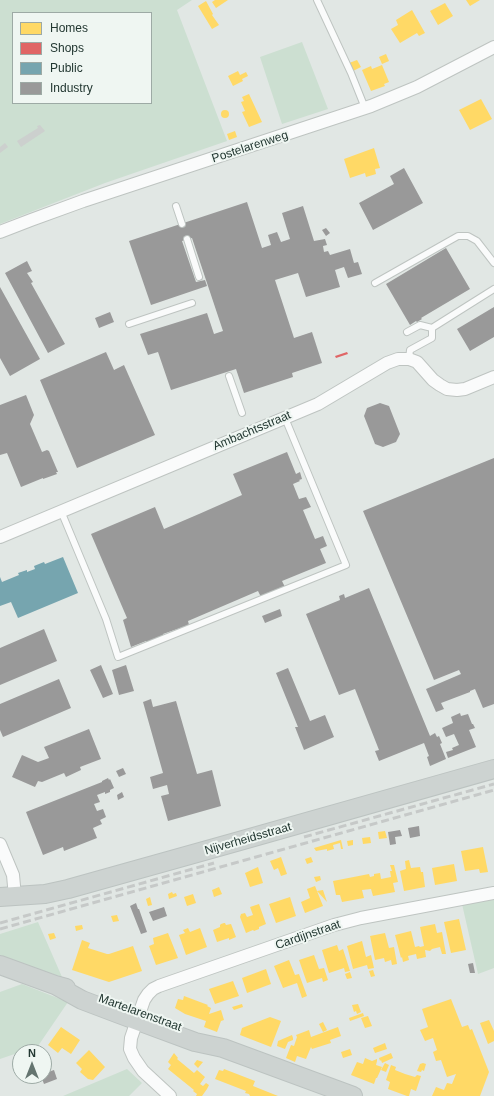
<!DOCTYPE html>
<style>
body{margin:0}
#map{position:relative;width:494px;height:1096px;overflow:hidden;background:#e1e7e4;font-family:Arial,sans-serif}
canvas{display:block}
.legend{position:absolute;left:12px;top:12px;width:140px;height:92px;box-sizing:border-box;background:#eff6f2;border:1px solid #9daaa5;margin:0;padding:5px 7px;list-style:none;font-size:12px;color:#223731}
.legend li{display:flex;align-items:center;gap:8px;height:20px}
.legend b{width:20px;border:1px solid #9daaa5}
.north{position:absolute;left:12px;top:1044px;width:40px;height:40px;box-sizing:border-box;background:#eff6f2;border:1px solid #9daaa5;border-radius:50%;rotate:0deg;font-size:11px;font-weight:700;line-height:16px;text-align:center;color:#223731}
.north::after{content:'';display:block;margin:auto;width:14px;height:18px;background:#657570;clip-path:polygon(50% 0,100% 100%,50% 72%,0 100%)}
</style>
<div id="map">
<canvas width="494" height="1096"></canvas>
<ul class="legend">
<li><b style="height:11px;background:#ffd966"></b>Homes</li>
<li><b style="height:11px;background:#e06666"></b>Shops</li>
<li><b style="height:11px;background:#76a5af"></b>Public</li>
<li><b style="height:11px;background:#999"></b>Industry</li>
</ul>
<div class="north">N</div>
</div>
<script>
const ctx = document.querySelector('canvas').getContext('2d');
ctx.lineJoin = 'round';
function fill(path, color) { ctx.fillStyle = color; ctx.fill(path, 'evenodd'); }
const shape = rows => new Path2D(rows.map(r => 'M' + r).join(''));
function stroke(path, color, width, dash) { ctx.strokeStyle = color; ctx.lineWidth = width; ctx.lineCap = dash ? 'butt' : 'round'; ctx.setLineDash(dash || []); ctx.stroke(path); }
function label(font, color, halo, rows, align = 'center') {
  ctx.font = font + ' Arial,sans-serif'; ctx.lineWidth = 4; ctx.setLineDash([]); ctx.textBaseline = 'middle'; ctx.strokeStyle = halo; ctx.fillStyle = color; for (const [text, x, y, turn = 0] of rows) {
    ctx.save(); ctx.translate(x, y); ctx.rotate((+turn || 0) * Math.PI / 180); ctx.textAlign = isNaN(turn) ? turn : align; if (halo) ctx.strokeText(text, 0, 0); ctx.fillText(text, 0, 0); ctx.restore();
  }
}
fill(shape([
 [0,0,192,0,177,10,227,141,105,183,0,224],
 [13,13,151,13,151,103,13,103],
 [302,42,328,109,282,124,260,57],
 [494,898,494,968,478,974,462,904],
 [38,922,62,977,0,956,0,934],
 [22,984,68,1002,38,1046,0,1059,0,992],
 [127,1069,142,1083,129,1096,63,1096]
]), '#ccdfd1');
fill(shape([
 [215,0,228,0,216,8,212,2],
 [466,0,480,0,470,6],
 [206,1,213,14,212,15,219,25,212,29,198,6],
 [445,3,453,16,438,25,430,11],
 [412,10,425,33,419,36,417,33,400,43,391,29,398,25,396,20],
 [386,54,389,61,382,64,379,57],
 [357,60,361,67,353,71,349,63],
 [382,65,389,82,384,84,385,86,371,91,362,70,371,66,372,69],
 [238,71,240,75,246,72,248,76,242,79,243,81,233,86,228,76],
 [249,94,262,122,249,127,242,112,245,111,241,102,244,101,242,97],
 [481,99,492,119,470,130,459,110],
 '221 114a4 4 0 1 1 8 0a4 4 0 1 1-8 0Z',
 [235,131,237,137,229,140,227,134],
 [374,148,380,168,375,169,376,174,366,177,365,173,350,178,344,159],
 [385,831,387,838,379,839,378,832],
 [370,837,371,843,363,844,362,838],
 [341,840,343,849,341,849,340,843,333,845,334,849,327,851,327,849,316,851,314,848],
 [353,840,353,845,348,846,347,841],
 [483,847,488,872,480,873,479,869,465,871,461,851],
 [281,857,287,874,281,876,278,868,274,870,270,861],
 [311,857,313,862,307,864,305,859],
 [409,860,411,868,420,867,421,872,423,872,425,887,404,891,400,871,406,869,405,861],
 [454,864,457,881,435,885,432,868],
 [390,865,394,865,398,882,393,883,395,892,373,896,371,889,362,890,364,898,342,902,340,895,336,895,333,881,369,874,370,877,374,876,374,874,380,873,381,879,391,877,390,871,392,871],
 [258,867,263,883,250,887,245,873],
 [320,876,321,880,316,882,314,877],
 [315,886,323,906,305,913,301,902,310,898,307,889],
 [219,887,222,894,214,897,212,890],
 [323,890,327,902,317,891],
 [172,892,173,894,176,893,177,896,169,899,168,894],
 [193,894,196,903,187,906,184,897],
 [150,897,152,905,148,906,146,899],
 [290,897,296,916,276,923,269,904],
 [259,904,266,924,259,927,259,929,254,931,253,930,246,933,240,917,241,914,245,913,247,917,253,915,250,907],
 [117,915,119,921,113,922,111,916],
 [459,919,466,950,451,953,444,922],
 [224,923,225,923,226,925,231,924,236,937,229,940,229,938,217,942,213,930,220,927,220,925,221,924],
 [435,924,437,933,442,932,446,954,442,954,440,947,432,949,430,951,425,950,426,957,417,959,416,954,408,956,409,960,403,962,402,957,401,958,395,935,411,931,415,947,419,946,420,947,424,946,420,927],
 [82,925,83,929,76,931,75,926],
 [188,928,190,932,200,928,207,947,186,955,179,935,185,933,183,930],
 [54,933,56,938,50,940,48,934],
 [168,933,178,958,156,965,149,946,154,944,153,938],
 [385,933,389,948,394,947,397,964,392,965,391,960,385,962,384,958,375,960,370,936],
 [82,940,90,943,88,948,107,954,109,954,133,946,142,971,109,982,72,970],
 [362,941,366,957,371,955,374,968,368,969,367,965,353,969,347,946],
 [337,945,339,951,343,949,350,971,345,972,344,968,329,973,322,950],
 [314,955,319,969,324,968,328,980,323,982,322,978,307,983,299,960],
 [289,960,295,975,299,974,307,996,302,998,297,983,283,988,274,966],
 [266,969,271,984,247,993,242,978],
 [373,970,375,976,371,977,369,971],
 [350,972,352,978,347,979,345,974],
 [233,981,239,996,215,1004,209,989],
 [184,996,208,1005,207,1006,211,1008,209,1014,221,1010,224,1020,221,1021,217,1032,204,1027,206,1021,185,1014,175,1008,178,999,183,1000],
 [451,999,462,1027,468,1025,470,1030,472,1029,489,1072,480,1096,432,1096,436,1087,444,1090,447,1083,452,1084,456,1074,447,1077,441,1060,436,1061,433,1052,437,1050,433,1038,425,1041,420,1030,428,1027,422,1009],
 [242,1004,243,1007,234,1010,232,1007],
 [358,1004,361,1012,357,1014,356,1011,354,1012,352,1005],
 [363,1013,364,1016,350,1021,349,1018],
 [368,1016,372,1026,365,1028,361,1018],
 [270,1017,281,1021,271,1047,240,1035,242,1028],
 [489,1020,494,1031,494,1041,488,1044,480,1023],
 [323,1022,327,1030,323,1032,319,1024],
 [61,1027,80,1040,71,1054,62,1048,58,1053,48,1045],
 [338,1027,341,1036,330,1040,331,1043,312,1049,311,1047,306,1059,297,1056,295,1062,286,1058,291,1045,294,1046,297,1037,296,1035,309,1030,311,1037],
 [292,1035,293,1038,293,1040,288,1042,285,1049,277,1046,278,1041],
 [385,1043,387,1049,375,1053,373,1048],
 [350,1049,352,1055,343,1058,341,1052],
 [89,1050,105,1067,93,1080,88,1079,80,1072,82,1069,76,1063],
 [174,1053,178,1058,177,1059,194,1073,197,1070,205,1077,200,1084,203,1086,206,1083,209,1085,207,1089,202,1096,196,1096,197,1094,193,1091,194,1090,168,1069,171,1065,168,1062],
 [391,1053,393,1058,382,1063,381,1060,380,1061,379,1058],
 [365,1058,372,1061,377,1059,377,1061,376,1065,382,1067,377,1078,376,1078,374,1084,351,1075,357,1062,363,1064],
 [197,1060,203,1062,198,1068,194,1064],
 [385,1063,389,1065,386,1072,381,1070],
 [423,1063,426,1064,424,1071,422,1070,421,1072,417,1071,420,1064],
 [391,1065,396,1067,395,1070,405,1074,415,1077,417,1075,421,1076,416,1091,411,1089,409,1096,407,1096,388,1089,390,1082,386,1080],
 [224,1069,255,1081,253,1086,278,1096,250,1096,249,1094,245,1093,246,1091,215,1079,219,1070,223,1071]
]), '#ffd966');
fill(shape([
 [347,352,348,354,336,358,335,356]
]), '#e06666');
fill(shape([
 [63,557,78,593,18,618,11,602,0,606,0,577,2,582,19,575,18,573,27,570,27,572,35,569,34,566,44,562,45,564]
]), '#76a5af');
fill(shape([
 [404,168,423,203,373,230,359,203,394,184,390,176],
 [247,202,262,248,271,245,268,235,277,232,281,242,290,239,282,213,303,206,314,241,325,239,327,245,323,246,324,252,328,251,330,255,350,249,354,263,358,262,362,274,348,278,344,267,335,270,340,287,306,297,298,273,275,280,294,338,312,332,322,363,292,373,293,377,244,393,236,369,171,390,158,352,148,355,140,334,207,313,214,334,223,331,192,238,182,241,196,282,205,280,207,286,151,305,129,241],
 [326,228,330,233,326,236,322,230],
 [446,248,470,289,421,318,422,319,417,322,416,321,410,325,386,284],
 [27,261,32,271,27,273,33,282,31,283,65,344,48,353,5,273],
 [0,287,40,359,10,376,0,358],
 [494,307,494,337,470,351,457,329],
 [110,312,114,322,99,328,95,318],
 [106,352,114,370,124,365,155,435,77,468,40,380],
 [26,395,34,415,30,424,42,452,47,450,49,451,58,472,56,472,57,474,43,479,43,478,21,487,7,453,0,455,0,405],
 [380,403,389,406,400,434,396,442,383,447,375,444,364,416,367,408],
 [287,452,296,474,300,472,302,479,299,480,300,481,293,484,299,499,306,497,311,507,303,510,315,539,323,536,327,546,320,549,326,563,282,581,285,587,261,597,258,591,188,621,189,625,163,634,164,636,147,643,146,641,131,647,123,620,127,618,91,534,155,507,164,529,199,514,242,495,233,474],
 [494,458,494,704,483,708,475,689,470,691,470,692,441,703,444,709,436,712,426,689,461,674,459,670,434,680,363,511],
 [369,588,430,736,435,733,437,737,439,736,442,743,440,744,446,759,430,766,427,757,429,756,424,743,379,761,375,751,379,750,355,689,339,695,306,614,340,600,339,596,344,594,345,598],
 [280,609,282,616,265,623,262,616],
 [44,629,57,661,0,685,0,648],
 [101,665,113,694,103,698,90,670],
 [126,665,134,691,119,695,112,670],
 [288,668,310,721,325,715,334,737,304,750,295,727,298,727,276,673],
 [59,679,71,708,3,737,0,730,0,704],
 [151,699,153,707,176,701,197,774,212,770,221,806,168,821,161,796,169,794,167,785,153,789,150,777,163,773,143,702],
 [460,713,461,716,468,714,472,724,473,724,475,728,469,730,476,747,448,758,446,752,453,750,452,748,459,745,454,734,446,737,442,728,453,723,451,717],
 [89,729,101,759,80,767,81,770,66,777,64,773,42,782,38,781,35,787,12,777,22,755,38,762,49,758,44,747],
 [123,768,126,774,119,777,116,771],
 [108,778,109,780,110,779,114,788,110,790,110,792,105,794,105,792,97,795,100,802,94,804,97,811,103,809,106,817,100,820,102,824,93,828,97,838,64,851,63,847,43,855,26,812,102,782,102,781],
 [122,792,124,797,118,800,117,795],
 [419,826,420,836,410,838,408,828],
 [400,830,402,836,395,837,396,844,390,845,388,832],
 [136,903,138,909,139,909,147,932,141,934,130,906],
 [164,907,167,916,153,921,149,912],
 [473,963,475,973,470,973,468,964],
 [45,1065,48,1072,54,1070,57,1079,44,1084,41,1076,44,1076,44,1066]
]), '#999');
fill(shape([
 [40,125,45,131,21,147,17,141,38,128,37,126],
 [5,143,8,147,0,153,0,147]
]), '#ccd0ce');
const service = shape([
 [317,0,351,73,365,108],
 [176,206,182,224],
 [187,239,199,277],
 [375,283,458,236,468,236,477,241,494,263],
 [129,324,192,303],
 [407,332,420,325,432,328,494,289],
 [409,359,410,350,432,338,432,328],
 [229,376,242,413],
 [61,511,106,619,118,657,346,565,285,418]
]);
const minor = shape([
 [0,232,31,220,83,201,371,106,417,87,494,47],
 [0,537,318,404,387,363,398,359,409,359,417,362,433,380,440,385,447,389,457,390,465,389,494,377],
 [0,844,13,875,15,897],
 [170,1096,143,1071,134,1058,130,1049,131,1038,144,1000,148,994,153,989,159,986,334,925,361,918,494,893]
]);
const primary = shape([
 [0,897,45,894,68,889,236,842,494,769],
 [0,965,55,985,66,988],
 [55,985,82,1000,119,1014,195,1042,223,1048,353,1096]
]);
stroke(service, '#bec4c1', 8);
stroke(minor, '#bec4c1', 14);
stroke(primary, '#bcc3c1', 20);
stroke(service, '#fafbfb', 6);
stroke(minor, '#fafbfb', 12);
stroke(primary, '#cdd3d1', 18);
stroke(shape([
 [304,837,494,784],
 [0,923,214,863],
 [0,929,494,790]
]), '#c6c9c8', 3, [8, 4]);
label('12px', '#223731', '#eff6f2', [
 ["Postelarenweg",250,147,-18],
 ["Ambachtsstraat",252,431,-23],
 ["Nijverheidsstraat",248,839,-16],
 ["Cardijnstraat",308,935,-19],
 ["Martelarenstraat",140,1013,20]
]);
</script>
